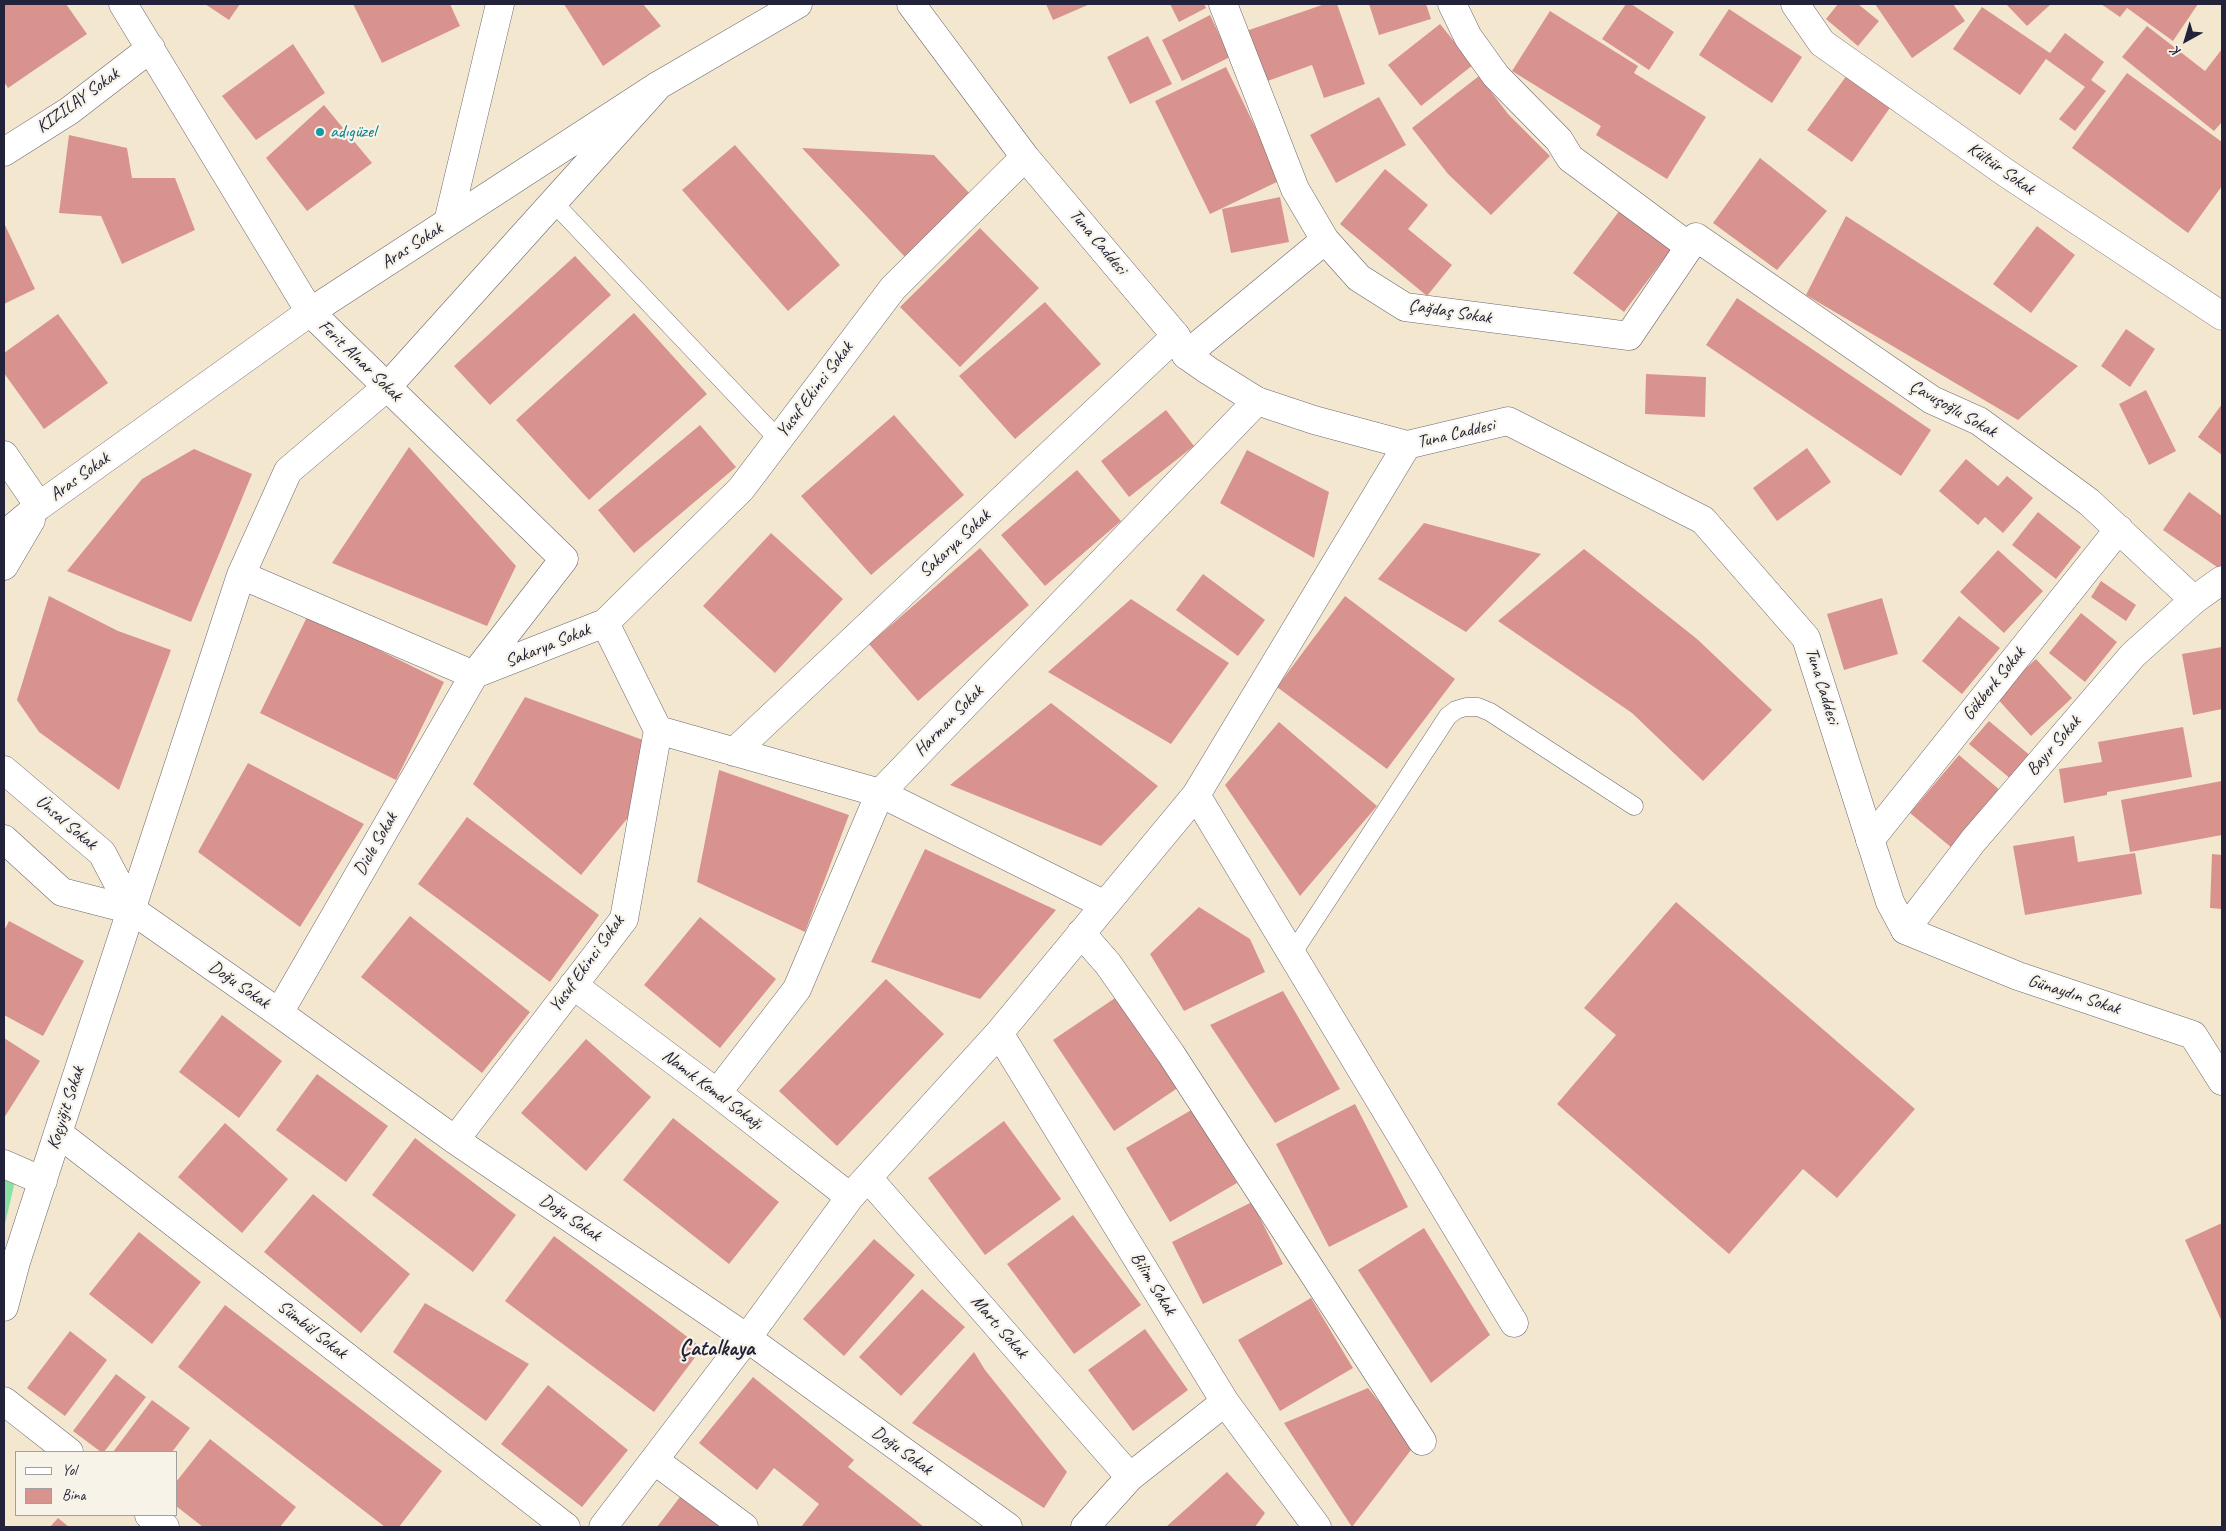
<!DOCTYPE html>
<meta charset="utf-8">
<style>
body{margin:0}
#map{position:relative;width:2226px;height:1531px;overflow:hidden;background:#f4e7d0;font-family:Caveat,sans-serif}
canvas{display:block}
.frame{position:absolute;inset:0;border:5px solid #22223b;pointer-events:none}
.legend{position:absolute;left:15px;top:1451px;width:162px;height:65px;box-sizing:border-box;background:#f7f3e8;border:1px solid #a29fa3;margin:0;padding:6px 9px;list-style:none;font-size:15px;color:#22223b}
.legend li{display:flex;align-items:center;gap:10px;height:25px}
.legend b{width:25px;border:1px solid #a29fa3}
.north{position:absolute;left:2161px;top:15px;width:50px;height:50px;-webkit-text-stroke:4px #f7f3e8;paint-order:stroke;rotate:219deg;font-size:14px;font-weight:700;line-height:20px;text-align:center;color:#22223b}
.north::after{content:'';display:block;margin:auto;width:18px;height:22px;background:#22223b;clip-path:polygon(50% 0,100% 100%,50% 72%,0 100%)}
</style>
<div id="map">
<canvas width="2226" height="1531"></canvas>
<div class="frame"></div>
<ul class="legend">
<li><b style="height:6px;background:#fff"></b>Yol</li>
<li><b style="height:14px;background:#d9938e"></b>Bina</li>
</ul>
<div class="north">K</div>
</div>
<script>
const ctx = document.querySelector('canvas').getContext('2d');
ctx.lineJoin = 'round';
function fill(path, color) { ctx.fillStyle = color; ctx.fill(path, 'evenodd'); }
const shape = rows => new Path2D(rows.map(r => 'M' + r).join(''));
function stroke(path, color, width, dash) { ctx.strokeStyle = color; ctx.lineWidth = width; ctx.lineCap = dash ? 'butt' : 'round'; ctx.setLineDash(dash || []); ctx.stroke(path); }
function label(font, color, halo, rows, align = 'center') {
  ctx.font = font + ' Caveat,sans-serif'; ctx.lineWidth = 4.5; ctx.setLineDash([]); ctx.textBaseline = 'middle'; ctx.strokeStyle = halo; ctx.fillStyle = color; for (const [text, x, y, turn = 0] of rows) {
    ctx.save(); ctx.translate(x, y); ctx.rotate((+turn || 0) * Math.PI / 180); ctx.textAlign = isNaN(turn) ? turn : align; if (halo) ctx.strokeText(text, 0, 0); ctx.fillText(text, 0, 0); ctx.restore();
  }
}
fill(shape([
 [4,1174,15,1181,4,1228]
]), '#8be1a3');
fill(shape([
 [4,4,66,4,87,34,8,88,4,82],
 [205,4,240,4,229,20],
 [353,4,450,4,460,26,382,63],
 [564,4,643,4,661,26,603,66],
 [1046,4,1090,4,1053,20],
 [1170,4,1204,4,1206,8,1179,22],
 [1325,4,1337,4,1365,84,1324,98,1312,65,1262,83,1243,32],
 [1369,4,1426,4,1431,19,1379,35],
 [1626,4,1631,4,1674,32,1649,70,1602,39],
 [1838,4,1858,4,1879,21,1858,46,1826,19],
 [1875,4,1953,4,1965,21,1912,58],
 [2006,4,2051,4,2027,26],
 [2101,4,2198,4,2173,41,2127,8,2120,17],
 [1982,7,2050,53,2065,33,2104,62,2091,80,2106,91,2075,131,2059,119,2085,87,2046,59,2020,95,1953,49],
 [1729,9,1802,57,1772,103,1699,55],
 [1550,11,1638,66,1634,73,1706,117,1667,179,1596,135,1601,126,1512,71],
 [1210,15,1230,57,1182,81,1162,40],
 [1440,24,1473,65,1421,106,1388,65],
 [2147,26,2205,71,2222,49,2222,122,2214,131,2122,57],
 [1148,36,1172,84,1130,104,1107,57],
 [293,44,325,93,256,140,222,96],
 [1226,67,1281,180,1210,214,1155,101],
 [1850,71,1894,102,1852,162,1807,130],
 [2127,73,2222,142,2222,186,2188,233,2072,148],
 [1479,76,1508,114,1550,156,1491,215,1448,174,1412,128],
 [1379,97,1406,145,1336,183,1310,135],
 [324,105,372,163,307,211,266,158],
 [69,135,127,148,132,178,175,178,195,230,122,264,101,216,59,213],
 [735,145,840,265,788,311,682,190],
 [802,148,934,155,971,195,905,257],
 [1760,158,1827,211,1777,270,1713,223],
 [1385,169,1428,205,1408,229,1452,265,1427,296,1340,224],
 [1280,197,1289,242,1231,253,1222,209],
 [1620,210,1672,248,1624,312,1573,273],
 [1846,216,2078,366,2018,420,1806,295],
 [4,223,35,289,4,304],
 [2037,226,2075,255,2031,313,1993,284],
 [980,228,1039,288,960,367,900,307],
 [575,256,611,295,490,405,454,366],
 [1737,298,1931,430,1901,476,1706,345],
 [1045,302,1101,364,1015,439,959,376],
 [634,313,707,394,589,500,516,420],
 [58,314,108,383,44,429,4,373,4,353],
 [2126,329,2155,349,2130,387,2101,366],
 [1646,374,1706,377,1705,417,1645,414],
 [2146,390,2176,451,2149,465,2119,404],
 [2222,404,2222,455,2198,437],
 [1166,410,1194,446,1129,497,1101,461],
 [894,415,964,495,871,575,801,496],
 [700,425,736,467,634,553,598,510],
 [409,447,516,566,487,626,332,563],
 [1807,448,1831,482,1777,521,1753,488],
 [194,449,252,474,191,622,67,571,142,479],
 [1247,450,1329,492,1314,558,1220,503],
 [1966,459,1998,486,2007,476,2033,498,2003,533,1985,517,1978,525,1939,491],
 [1077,470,1121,521,1045,586,1001,535],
 [2189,492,2222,516,2222,566,2220,569,2163,530],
 [2038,512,2081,547,2056,579,2012,545],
 [1424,523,1541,554,1466,632,1378,579],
 [771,533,843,599,775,673,703,606],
 [980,548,1029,605,918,701,869,644],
 [1584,549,1697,639,1772,710,1703,781,1632,713,1498,621],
 [1998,550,2043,591,2004,633,1960,592],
 [1203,574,1265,620,1238,656,1176,610],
 [2101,581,2136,605,2126,621,2091,597],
 [49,596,118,631,171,650,119,790,39,732,17,700],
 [1345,596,1455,679,1387,769,1277,687],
 [1882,598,1898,654,1844,670,1827,614],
 [1131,599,1229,663,1171,744,1048,672],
 [2081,613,2117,642,2085,682,2049,653],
 [308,615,444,682,396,780,260,713],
 [1959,616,2000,648,1962,694,1922,661],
 [2222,647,2222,709,2193,715,2182,654],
 [2036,659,2072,698,2031,736,1995,696],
 [525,697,643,740,631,814,581,875,473,784],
 [1051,703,1158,786,1101,846,950,785],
 [1989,721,2032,757,2012,780,1969,744],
 [1279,722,1377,806,1300,896,1225,785],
 [2183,727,2192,777,2107,792,2107,795,2064,803,2059,769,2102,762,2098,742],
 [1959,755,2001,791,1952,848,1910,813],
 [248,763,364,824,300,927,198,852],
 [719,770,849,815,805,932,697,882],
 [2222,781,2222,835,2130,852,2121,800],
 [467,817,599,915,550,982,418,884],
 [2074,836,2078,862,2135,853,2142,894,2025,915,2013,846],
 [925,849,1056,910,980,999,871,962],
 [2212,854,2222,855,2222,909,2210,908],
 [1676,902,1915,1109,1837,1198,1803,1169,1729,1254,1557,1104,1616,1035,1584,1008],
 [1199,907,1250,939,1265,972,1184,1011,1150,954],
 [410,916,530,1012,482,1073,361,977],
 [700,917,776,979,720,1048,644,985],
 [9,921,84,961,43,1036,4,1015,4,931],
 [886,979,944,1034,837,1146,779,1091],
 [1283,991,1340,1089,1275,1123,1210,1025],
 [1121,994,1182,1085,1114,1131,1053,1040],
 [222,1015,282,1061,239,1118,179,1072],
 [4,1038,40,1061,4,1118],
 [586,1039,651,1097,586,1171,521,1113],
 [317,1074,388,1126,346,1182,276,1130],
 [1355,1104,1408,1207,1329,1247,1276,1144],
 [1193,1109,1237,1183,1170,1222,1126,1148],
 [673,1118,779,1202,729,1264,623,1180],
 [1004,1121,1061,1199,985,1255,928,1178],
 [225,1123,288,1179,242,1233,178,1177],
 [415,1138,516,1215,473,1272,372,1195],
 [313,1194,410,1274,361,1333,264,1252],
 [1252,1202,1283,1264,1203,1304,1172,1242],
 [1073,1215,1141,1305,1074,1354,1007,1264],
 [2222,1223,2222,1322,2185,1240],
 [1424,1228,1490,1335,1431,1383,1358,1270],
 [139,1232,201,1282,152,1344,89,1294],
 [554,1236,702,1348,654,1412,505,1301],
 [874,1239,915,1275,844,1356,803,1319],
 [922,1289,965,1327,901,1396,859,1357],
 [1311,1298,1353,1368,1280,1411,1238,1340],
 [425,1303,529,1364,486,1421,393,1352],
 [225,1305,442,1471,399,1527,385,1527,178,1367],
 [1145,1329,1188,1390,1133,1431,1088,1370],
 [70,1331,107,1360,65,1416,27,1388],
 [974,1352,985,1370,1067,1472,1044,1508,912,1423],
 [116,1374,146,1397,104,1452,101,1452,73,1431],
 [753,1377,854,1460,848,1467,924,1527,801,1527,819,1504,774,1468,757,1490,699,1443],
 [548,1385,628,1450,582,1507,501,1444],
 [1368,1388,1414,1446,1352,1527,1284,1423],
 [152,1400,190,1428,172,1452,113,1452],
 [210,1439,296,1507,280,1527,203,1527,176,1506,176,1482],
 [1227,1472,1265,1513,1255,1527,1166,1527],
 [683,1493,729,1527,657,1527],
 [58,1518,69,1527,50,1527]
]), '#d9938e');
const service = shape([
 [553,202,778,439],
 [1292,954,1448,716,1456,710,1466,707,1478,707,1490,712,1634,806]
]);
const minor = shape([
 [123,4,310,312,564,559,474,675,279,1013],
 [1223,4,1295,189,1325,240,1359,278,1405,307,1629,336,1696,237,1932,400,1979,421,2089,502,2194,600],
 [1452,4,1468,37,1496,76,1559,140,1570,158,1690,247],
 [1795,4,1822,43,2006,173,2222,316],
 [4,152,69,111,151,48],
 [448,222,500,4],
 [1186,355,1325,240],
 [4,455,39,506],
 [4,535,39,506,310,312,659,85,798,4],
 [4,566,31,520],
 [241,575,474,675],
 [605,623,741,489,893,288,1025,157],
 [475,674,605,623,658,730,880,793,1105,905],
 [734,752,1176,336],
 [4,770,102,853,132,910],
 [1196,795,1514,1323],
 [4,839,62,892,132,910,279,1013,455,1140,747,1338,1008,1527],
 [1870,840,2119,529],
 [1905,930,1973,841,2133,655,2194,600,2222,580],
 [1081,933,1108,964,1171,1054,1422,1441],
 [573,985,717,1093,850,1197],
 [999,1033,1225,1402,1317,1527],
 [717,1093,797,989,880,793,1257,401],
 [58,1133,566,1527],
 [455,1140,624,919,658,730],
 [4,1164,43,1181],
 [868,1178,1130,1477],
 [4,1307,16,1262,58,1133,241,575,288,471,387,387,659,85],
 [4,1401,69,1452],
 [654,1460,744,1527],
 [149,1515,165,1527],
 [603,1527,747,1338,850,1197,999,1033,1196,795,1407,445],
 [1085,1527,1130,1477,1225,1402]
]);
const tertiary = shape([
 [911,4,1025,157,1176,336,1186,355,1209,371,1257,401,1314,420,1407,445,1508,421,1703,520,1806,638,1890,902,1905,930,2018,976,2193,1035,2222,1081]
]);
stroke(service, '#6c676f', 19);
stroke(minor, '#6c676f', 29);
stroke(tertiary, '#6c676f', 29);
stroke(service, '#fff', 18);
stroke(minor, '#fff', 28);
stroke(tertiary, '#fff', 28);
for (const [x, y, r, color] of [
 [320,132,5,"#0f9aa8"]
]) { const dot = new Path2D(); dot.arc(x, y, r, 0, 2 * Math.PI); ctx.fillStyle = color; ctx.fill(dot); stroke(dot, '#f7f3e8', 2); }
label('18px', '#22223b', '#f7f3e8', [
 ["KIZILAY Sokak",78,101,-36],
 ["Kültür Sokak",2001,169,35],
 ["Tuna Caddesi",1098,242,50],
 ["Aras Sokak",412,246,-33],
 ["Çağdaş Sokak",1450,312,9],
 ["Ferit Alnar Sokak",360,361,44],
 ["Yusuf Ekinci Sokak",815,390,-53],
 ["Çavuşoğlu Sokak",1953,409,30],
 ["Tuna Caddesi",1456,434,-13],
 ["Aras Sokak",80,477,-36],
 ["Sakarya Sokak",955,544,-43],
 ["Sakarya Sokak",548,646,-22],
 ["Gökberk Sokak",1994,684,-51],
 ["Tuna Caddesi",1822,686,73],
 ["Harman Sokak",949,721,-46],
 ["Bayır Sokak",2054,746,-49],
 ["Ünsal Sokak",66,823,40],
 ["Dicle Sokak",376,844,-60],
 ["Yusuf Ekinci Sokak",587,964,-54],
 ["Doğu Sokak",239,985,35],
 ["Günaydın Sokak",2074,995,18],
 ["Namık Kemal Sokağı",712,1090,37],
 ["Koçyiğit Sokak",66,1108,-72],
 ["Doğu Sokak",570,1218,34],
 ["Bilim Sokak",1153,1284,58],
 ["Martı Sokak",999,1327,49],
 ["Sümbül Sokak",312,1330,38],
 ["Doğu Sokak",902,1451,36]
]);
label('18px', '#0d838f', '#f7f3e8', [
 ["adıgüzel",330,132]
], 'left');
label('bold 22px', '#22223b', '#f7f3e8', [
 ["Çatalkaya",717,1349]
]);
</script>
